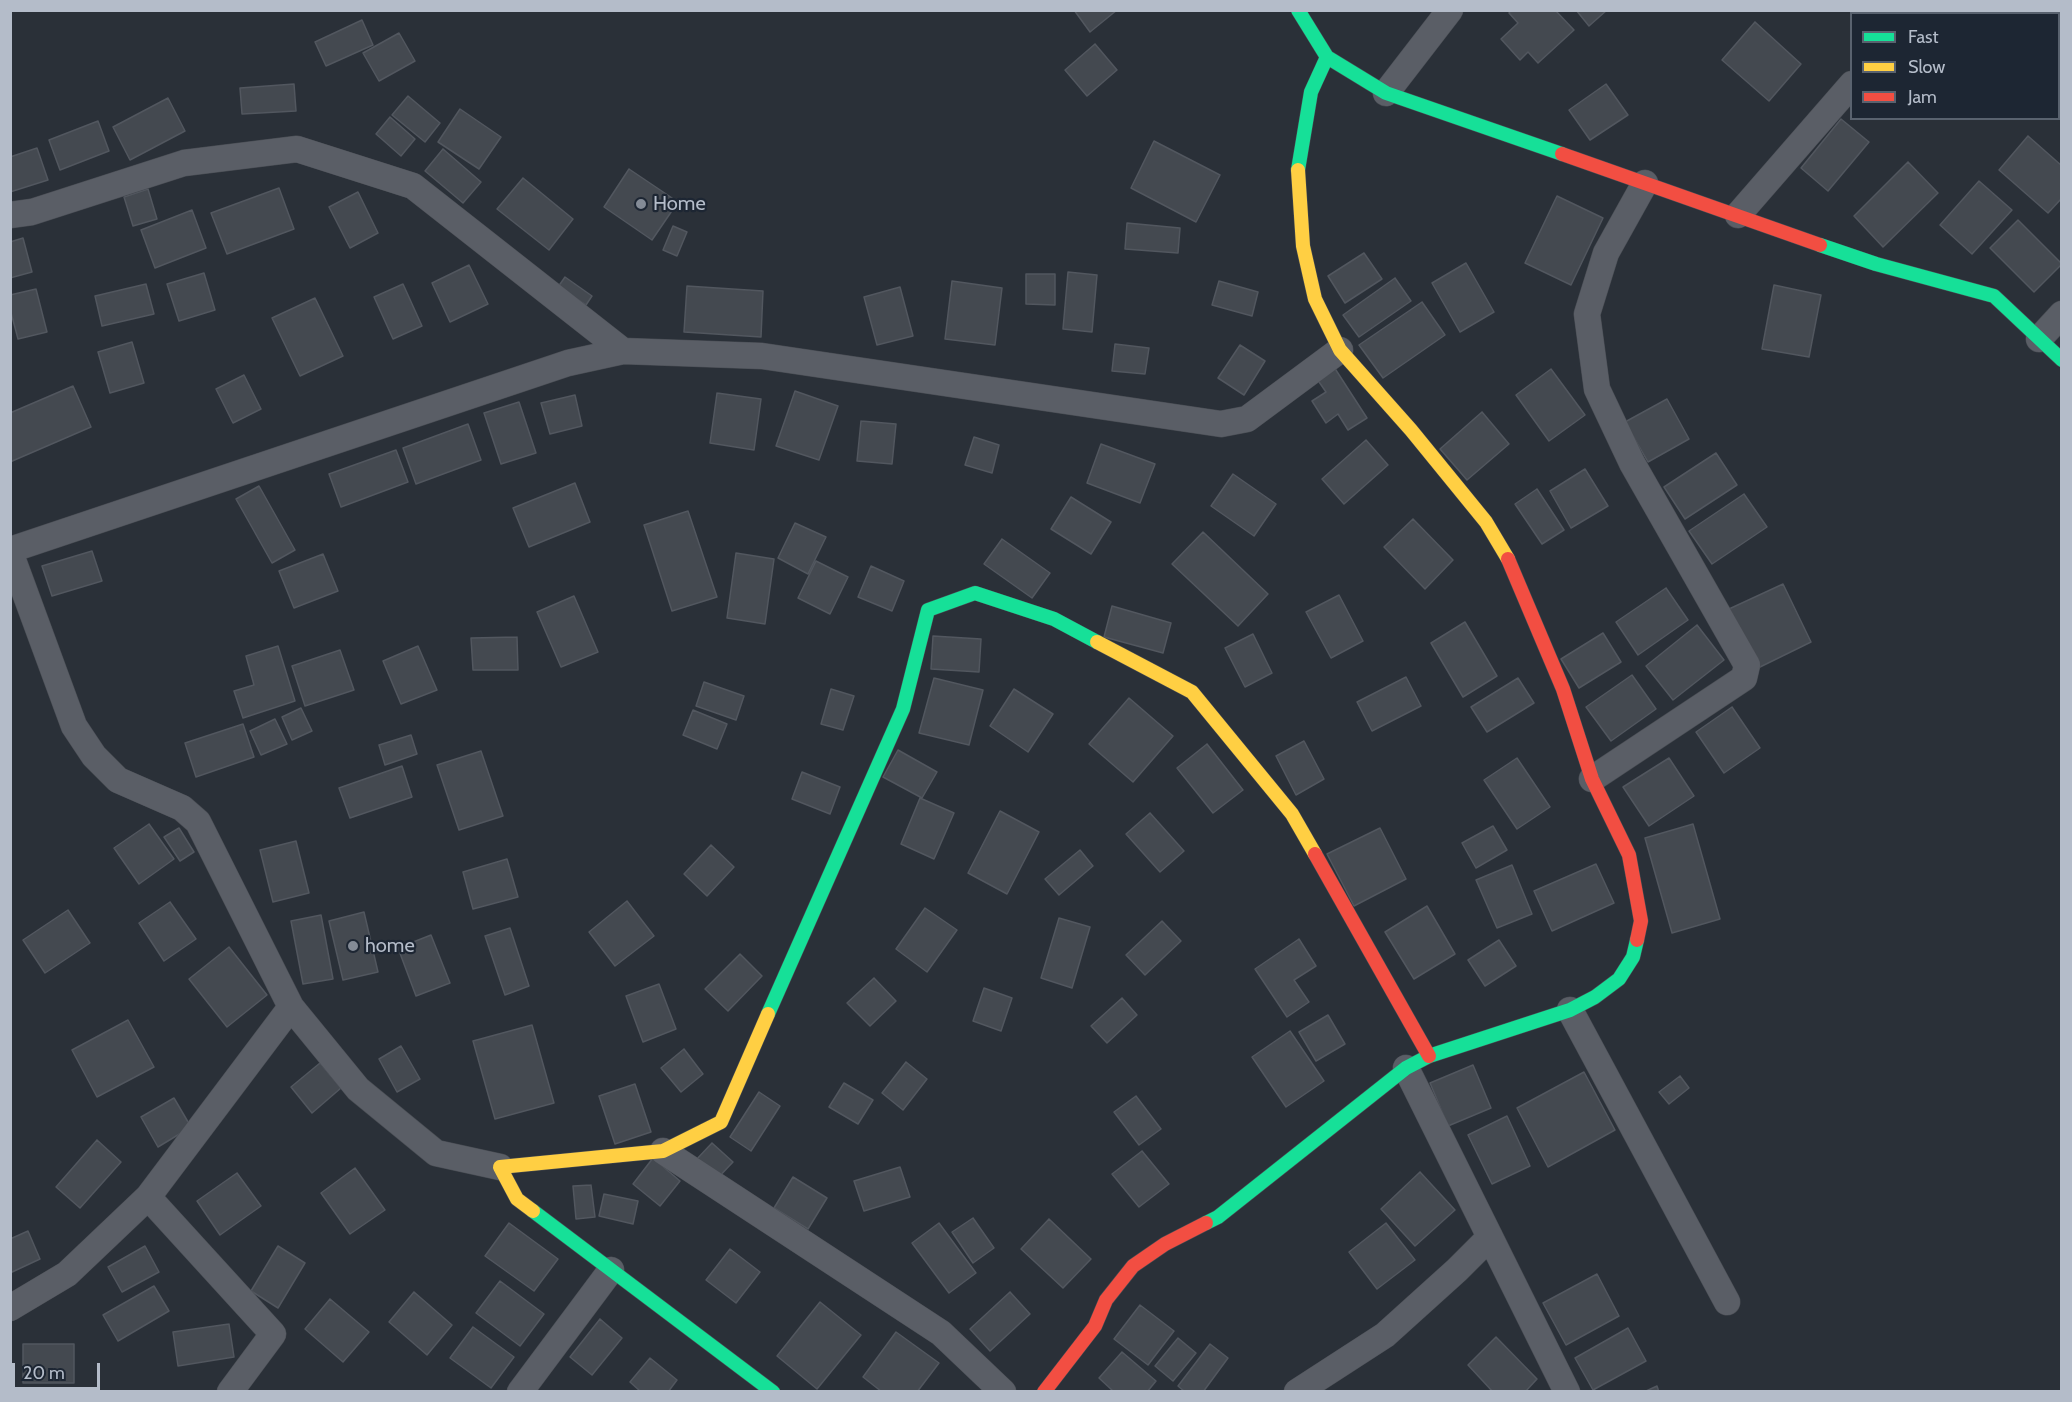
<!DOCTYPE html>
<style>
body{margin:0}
#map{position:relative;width:2072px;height:1402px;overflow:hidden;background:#2a3038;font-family:Cabin,sans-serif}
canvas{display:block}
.frame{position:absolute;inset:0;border:12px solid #b4bcc9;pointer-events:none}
.legend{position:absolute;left:1850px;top:12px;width:210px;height:108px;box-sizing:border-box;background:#1d2633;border:2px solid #59626f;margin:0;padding:8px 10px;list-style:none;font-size:18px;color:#b4bcc9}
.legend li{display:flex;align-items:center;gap:12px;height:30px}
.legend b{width:30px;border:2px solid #59626f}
.scale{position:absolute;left:12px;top:1363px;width:88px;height:27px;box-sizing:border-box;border:3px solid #b4bcc9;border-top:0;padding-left:8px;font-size:18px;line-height:21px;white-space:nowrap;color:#b4bcc9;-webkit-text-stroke:4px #1d2633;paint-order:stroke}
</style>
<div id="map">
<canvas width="2072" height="1402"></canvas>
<div class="frame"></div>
<ul class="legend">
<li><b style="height:8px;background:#16e098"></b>Fast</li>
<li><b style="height:8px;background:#ffcf43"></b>Slow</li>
<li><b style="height:8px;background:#f24e42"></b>Jam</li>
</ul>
<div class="scale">20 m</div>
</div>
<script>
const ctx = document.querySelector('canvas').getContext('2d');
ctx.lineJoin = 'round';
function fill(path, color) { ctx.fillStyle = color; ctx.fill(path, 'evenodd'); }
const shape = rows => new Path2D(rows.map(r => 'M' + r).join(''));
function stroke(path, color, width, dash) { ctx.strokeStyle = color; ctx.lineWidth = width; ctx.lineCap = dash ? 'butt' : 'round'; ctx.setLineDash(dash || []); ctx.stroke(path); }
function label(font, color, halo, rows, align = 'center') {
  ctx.font = font + ' Cabin,sans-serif'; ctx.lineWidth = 4.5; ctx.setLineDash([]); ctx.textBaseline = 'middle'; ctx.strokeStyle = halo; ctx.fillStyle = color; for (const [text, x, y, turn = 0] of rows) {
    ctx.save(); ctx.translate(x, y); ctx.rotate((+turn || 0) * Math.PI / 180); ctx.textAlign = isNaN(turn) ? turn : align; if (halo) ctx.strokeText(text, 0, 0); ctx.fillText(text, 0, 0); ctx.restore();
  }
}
const building = shape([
 [1074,10,1117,10,1090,32,1074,10],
 [1511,10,1555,10,1574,30,1538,63,1528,52,1520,60,1501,39,1518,23,1509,13,1511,10],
 [1576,10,1607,10,1589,26,1576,10],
 [362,20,373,45,326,66,315,42,362,20],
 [1755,22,1801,64,1769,101,1722,60,1755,22],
 [399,33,415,61,379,81,363,53,399,33],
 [1095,44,1117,70,1087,96,1065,70,1095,44],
 [294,84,296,111,242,114,240,88,294,84],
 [1606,84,1628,115,1590,140,1569,110,1606,84],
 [408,96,440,123,425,142,392,115,408,96],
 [168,98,185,131,130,160,113,127,168,98],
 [460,109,501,137,479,169,438,142,460,109],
 [390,117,415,139,401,156,376,134,390,117],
 [1841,119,1869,142,1828,191,1801,168,1841,119],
 [98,121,109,151,60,170,49,140,98,121],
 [2028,136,2062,166,2062,198,2048,213,1999,170,2028,136],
 [1154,141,1220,175,1196,222,1131,188,1154,141],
 [37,148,48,180,10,192,10,157,37,148],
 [443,149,481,182,463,203,425,171,443,149],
 [1908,162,1938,193,1883,247,1854,216,1908,162],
 [629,169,678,202,652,240,604,207,629,169],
 [523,178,573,219,549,250,497,209,523,178],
 [1979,181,2012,210,1972,254,1940,225,1979,181],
 [279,188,294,229,227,254,211,213,279,188],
 [148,189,157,219,133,226,124,197,148,189],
 [358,192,378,233,350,248,329,207,358,192],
 [1557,196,1603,218,1571,285,1525,263,1557,196],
 [192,210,206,248,155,268,141,230,192,210],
 [2018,220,2062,264,2034,292,1990,248,2018,220],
 [1127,223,1180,228,1178,253,1125,249,1127,223],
 [673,226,687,232,677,256,663,250,673,226],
 [23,238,32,272,10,278,10,242,23,238],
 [1364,253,1382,279,1345,303,1328,276,1364,253],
 [1466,263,1494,312,1460,332,1432,283,1466,263],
 [469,265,488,304,450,322,432,283,469,265],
 [1068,272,1097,275,1092,332,1063,329,1068,272],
 [204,273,215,310,179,321,167,284,204,273],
 [1026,274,1055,274,1055,305,1026,304,1026,274],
 [565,277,592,296,586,305,558,287,565,277],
 [1395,278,1411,301,1359,337,1343,315,1395,278],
 [952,281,1002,288,995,345,945,339,952,281],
 [1219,281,1258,292,1252,316,1212,305,1219,281],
 [146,284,154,314,102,326,95,296,146,284],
 [403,284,422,326,393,339,374,297,403,284],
 [1774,285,1821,295,1809,357,1762,349,1774,285],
 [687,286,763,291,761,337,684,332,687,286],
 [900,287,913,336,877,345,864,297,900,287],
 [36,289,47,332,18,339,10,309,10,295,36,289],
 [315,298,343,356,300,376,272,318,315,298],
 [1422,302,1445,335,1383,378,1359,345,1422,302],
 [132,342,144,383,110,393,98,352,132,342],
 [1115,344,1149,348,1145,374,1112,371,1115,344],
 [1240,345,1265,361,1244,395,1218,378,1240,345],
 [1334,367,1367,418,1348,430,1338,414,1326,423,1312,401,1326,392,1317,379,1334,367],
 [1551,369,1585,415,1549,441,1516,395,1551,369],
 [244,375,261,409,233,423,216,389,244,375],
 [73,386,91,427,10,462,10,413,73,386],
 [795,391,838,406,819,460,776,446,795,391],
 [717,393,761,399,754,450,710,443,717,393],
 [575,395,582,426,550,434,541,403,575,395],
 [1667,399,1689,439,1648,462,1625,422,1667,399],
 [519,402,536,453,501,464,484,413,519,402],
 [1482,412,1509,444,1467,480,1440,449,1482,412],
 [861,421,896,424,892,464,857,461,861,421],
 [468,424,481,460,416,484,403,448,468,424],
 [974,437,999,445,992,473,965,465,974,437],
 [1366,440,1388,465,1344,504,1322,479,1366,440],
 [1101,444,1155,464,1140,503,1087,483,1101,444],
 [396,450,408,482,341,507,329,474,396,450],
 [1716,453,1737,485,1685,519,1664,487,1716,453],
 [1585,469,1608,506,1571,528,1550,491,1585,469],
 [1233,474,1276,504,1254,536,1211,506,1233,474],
 [575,483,590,522,529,547,513,508,575,483],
 [259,486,295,550,272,563,236,499,259,486],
 [1537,489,1564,530,1542,544,1515,504,1537,489],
 [1744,494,1767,527,1712,564,1689,531,1744,494],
 [1071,497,1111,522,1091,554,1051,529,1071,497],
 [688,511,717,597,672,611,644,525,688,511],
 [1413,519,1453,560,1425,589,1384,547,1413,519],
 [795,523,826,537,808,574,778,558,795,523],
 [1203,532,1268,594,1238,626,1172,564,1203,532],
 [1002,539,1050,573,1032,598,984,564,1002,539],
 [92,551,102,581,52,596,42,566,92,551],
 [736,553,774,559,765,624,727,618,736,553],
 [323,554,338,591,294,608,279,571,323,554],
 [816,561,848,577,830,614,798,598,816,561],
 [871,566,904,581,892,611,858,597,871,566],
 [1783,584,1811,642,1758,668,1729,609,1783,584],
 [1666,588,1688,620,1638,655,1616,622,1666,588],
 [1339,595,1363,641,1331,658,1306,612,1339,595],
 [574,596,598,652,561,667,537,612,574,596],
 [1112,606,1171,623,1163,653,1104,637,1112,606],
 [1465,622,1497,676,1463,697,1431,643,1465,622],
 [1697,625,1724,660,1673,700,1646,666,1697,625],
 [1603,633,1621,662,1579,688,1561,659,1603,633],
 [1253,634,1272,673,1245,687,1225,648,1253,634],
 [933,636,981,639,979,672,931,669,933,636],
 [517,637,518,670,473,670,471,638,517,637],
 [278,646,295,701,243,718,234,691,254,685,246,656,278,646],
 [418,646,437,690,401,704,383,661,418,646],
 [340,650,354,690,305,706,292,666,340,650],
 [1632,675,1656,709,1611,741,1586,707,1632,675],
 [1406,677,1421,706,1372,731,1357,702,1406,677],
 [934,678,983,690,969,745,919,733,934,678],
 [1518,678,1534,703,1487,732,1471,707,1518,678],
 [704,682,744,696,736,720,696,706,704,682],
 [831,689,854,696,843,730,821,724,831,689],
 [1014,689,1053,714,1028,752,990,726,1014,689],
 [1129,698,1173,736,1133,782,1089,744,1129,698],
 [1732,707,1760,748,1724,773,1696,732,1732,707],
 [301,708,312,731,292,740,282,717,301,708],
 [693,710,727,724,717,749,683,735,693,710],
 [275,719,287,744,261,755,250,731,275,719],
 [243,724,254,757,196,777,185,743,243,724],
 [411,735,417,754,385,765,379,745,411,735],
 [1304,741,1324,779,1296,795,1276,756,1304,741],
 [1207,744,1243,790,1213,813,1177,768,1207,744],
 [898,750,937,772,922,798,883,777,898,750],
 [481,751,503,816,459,830,437,765,481,751],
 [1517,758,1550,807,1517,829,1484,780,1517,758],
 [1669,758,1694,796,1649,826,1623,787,1669,758],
 [402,766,412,797,350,818,339,788,402,766],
 [802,772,840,787,830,814,792,799,802,772],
 [920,798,954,813,934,859,901,844,920,798],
 [1000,811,1039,832,1007,894,968,873,1000,811],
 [1150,813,1184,851,1160,872,1126,834,1150,813],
 [149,824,174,859,139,884,114,848,149,824],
 [1693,824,1720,919,1672,933,1645,838,1693,824],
 [1493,826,1507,850,1476,868,1462,843,1493,826],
 [179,828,194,852,180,861,164,837,179,828],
 [1380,828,1406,879,1354,906,1327,854,1380,828],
 [296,841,309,893,273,902,260,850,296,841],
 [711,845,734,867,707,896,684,874,711,845],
 [1080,850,1093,866,1059,895,1045,879,1080,850],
 [507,859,518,897,473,909,463,872,507,859],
 [1596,864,1614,903,1552,931,1534,891,1596,864],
 [1512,865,1532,914,1497,928,1476,880,1512,865],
 [627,901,654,936,615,966,589,932,627,901],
 [170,902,196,939,164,961,139,923,170,902],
 [1427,906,1455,954,1414,979,1385,932,1427,906],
 [925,908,957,930,927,972,896,949,925,908],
 [68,910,90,943,45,973,23,940,68,910],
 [364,912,378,972,343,980,329,921,364,912],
 [321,915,333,979,303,984,291,921,321,915],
 [1059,918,1090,927,1072,988,1041,978,1059,918],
 [1162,921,1181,941,1145,975,1126,955,1162,921],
 [510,928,529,986,505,995,485,936,510,928],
 [431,935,450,983,416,996,398,948,431,935],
 [1299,939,1316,966,1294,980,1309,1002,1287,1017,1255,969,1299,939],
 [1499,940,1516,966,1485,986,1468,960,1499,940],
 [229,947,267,995,227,1027,189,979,229,947],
 [740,954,762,976,728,1011,705,989,740,954],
 [874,978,896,1001,870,1026,847,1003,874,978],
 [659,984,676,1029,643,1042,626,996,659,984],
 [984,988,1012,998,1001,1031,973,1021,984,988],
 [1122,998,1137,1015,1107,1043,1091,1026,1122,998],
 [1328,1015,1345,1044,1316,1061,1299,1032,1328,1015],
 [128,1020,154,1067,97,1097,72,1050,128,1020],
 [532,1025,554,1103,495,1119,473,1041,532,1025],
 [1290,1031,1324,1081,1286,1107,1252,1057,1290,1031],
 [401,1046,420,1079,397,1092,379,1059,401,1046],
 [684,1049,703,1074,681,1092,661,1068,684,1049],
 [906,1062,927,1079,903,1110,882,1093,906,1062],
 [320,1063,341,1088,312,1113,291,1087,320,1063],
 [1473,1065,1491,1108,1448,1126,1430,1083,1473,1065],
 [1584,1072,1615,1130,1548,1167,1517,1108,1584,1072],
 [1680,1076,1689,1088,1669,1104,1659,1092,1680,1076],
 [844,1083,873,1100,858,1124,829,1107,844,1083],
 [635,1084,651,1132,615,1144,599,1096,635,1084],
 [759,1092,780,1106,751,1151,730,1137,759,1092],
 [1136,1096,1161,1129,1139,1145,1114,1112,1136,1096],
 [174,1098,191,1127,158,1147,141,1117,174,1098],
 [1507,1116,1530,1166,1492,1184,1468,1135,1507,1116],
 [97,1140,121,1162,80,1208,56,1187,97,1140],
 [712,1143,733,1162,715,1181,694,1162,712,1143],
 [1142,1151,1169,1184,1139,1207,1112,1174,1142,1151],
 [653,1158,680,1181,660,1206,633,1184,653,1158],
 [900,1167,910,1197,864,1211,854,1181,900,1167],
 [355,1168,385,1210,350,1234,321,1193,355,1168],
 [1420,1172,1455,1210,1415,1246,1381,1209,1420,1172],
 [237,1173,261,1206,220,1235,197,1201,237,1173],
 [793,1177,827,1198,808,1229,774,1208,793,1177],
 [591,1185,595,1217,576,1219,573,1186,591,1185],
 [604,1194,638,1201,633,1224,599,1216,604,1194],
 [973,1218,994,1248,973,1263,952,1232,973,1218],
 [1049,1219,1091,1259,1063,1288,1021,1249,1049,1219],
 [509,1223,558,1259,534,1291,485,1256,509,1223],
 [939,1223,976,1273,949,1293,912,1243,939,1223],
 [1386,1223,1415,1260,1377,1289,1349,1252,1386,1223],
 [28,1231,40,1259,10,1273,10,1239,28,1231],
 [145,1246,159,1272,122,1292,108,1267,145,1246],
 [278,1246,305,1263,278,1308,251,1291,278,1246],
 [730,1249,760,1272,736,1303,706,1280,730,1249],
 [1597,1274,1619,1316,1566,1345,1543,1303,1597,1274],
 [500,1281,544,1314,520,1346,476,1313,500,1281],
 [154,1286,169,1311,118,1341,103,1315,154,1286],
 [414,1292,452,1325,427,1355,389,1322,414,1292],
 [1010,1292,1030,1314,990,1351,970,1329,1010,1292],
 [330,1299,369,1332,343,1362,305,1329,330,1299],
 [820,1302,861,1335,817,1389,777,1356,820,1302],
 [1140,1305,1174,1331,1148,1365,1114,1339,1140,1305],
 [600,1319,622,1338,592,1375,570,1357,600,1319],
 [229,1324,234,1357,178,1366,173,1332,229,1324],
 [473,1327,514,1357,491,1388,450,1358,473,1327],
 [1628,1328,1646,1361,1593,1390,1575,1358,1628,1328],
 [896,1332,939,1363,917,1392,882,1392,863,1377,896,1332],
 [1496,1337,1537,1379,1525,1392,1493,1392,1468,1365,1496,1337],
 [1178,1338,1196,1353,1173,1381,1155,1366,1178,1338],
 [23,1344,74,1344,74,1383,23,1383,23,1344],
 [1210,1344,1228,1358,1203,1392,1185,1392,1178,1386,1210,1344],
 [1122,1352,1156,1381,1147,1392,1114,1392,1099,1378,1122,1352],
 [650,1358,677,1380,668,1392,641,1392,630,1382,650,1358],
 [1657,1386,1659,1392,1644,1392,1657,1386]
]);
fill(building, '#444950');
stroke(building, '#52575f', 1.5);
const street = shape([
 [1912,14,1915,10],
 [1386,93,1450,10],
 [10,215,32,212,184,163,297,149,413,186,623,351],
 [1738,215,1852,84],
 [2039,339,2062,314],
 [10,550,568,363,623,351,762,356,1221,424,1247,419,1340,350],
 [10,552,74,726,94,756,118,780,182,808,198,822,291,1007],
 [1592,779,1744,678,1747,665,1632,463,1597,389,1587,314,1606,253,1645,183],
 [1570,1010,1727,1302],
 [1406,1068,1567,1392],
 [663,1151,941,1333,1003,1392],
 [148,1197,273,1334,230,1392],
 [10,1308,67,1274,148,1197,291,1007,358,1089,436,1153,500,1167],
 [520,1392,611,1270],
 [1297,1392,1385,1335,1457,1270,1490,1237]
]);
const fast = shape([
 [1298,10,1327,57,1386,93,1562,154],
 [1298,170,1311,92,1327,57],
 [1820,245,1876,264,1994,296,2062,360],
 [768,1014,903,709,928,610,975,593,1054,619,1097,642],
 [533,1211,773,1392],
 [1206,1223,1218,1217,1406,1068,1429,1056,1570,1010,1595,997,1619,979,1633,957,1637,940]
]);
const slow = shape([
 [1298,170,1303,246,1315,299,1340,350,1411,430,1486,522,1508,559],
 [1097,642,1192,692,1292,814,1315,854],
 [533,1211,517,1199,500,1167,663,1151,721,1122,768,1014]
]);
const jam = shape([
 [1562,154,1820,245],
 [1508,559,1563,689,1592,779,1629,855,1641,921,1637,940],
 [1315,854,1429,1056],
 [1044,1392,1095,1326,1106,1300,1133,1266,1165,1244,1206,1223]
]);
stroke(street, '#484c53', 27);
stroke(fast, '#484c53', 15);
stroke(slow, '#484c53', 15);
stroke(jam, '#484c53', 15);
stroke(street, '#5a5e66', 26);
stroke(fast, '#16e098', 14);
stroke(slow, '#ffcf43', 14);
stroke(jam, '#f24e42', 14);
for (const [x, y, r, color] of [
 [641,204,6,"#848b96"],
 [353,946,6,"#848b96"]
]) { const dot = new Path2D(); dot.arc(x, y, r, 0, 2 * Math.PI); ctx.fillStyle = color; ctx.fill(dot); stroke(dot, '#1d2633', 2); }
label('20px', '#b4bcc9', '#1d2633', [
 ["Home",653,204],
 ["home",365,946]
], 'left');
</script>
